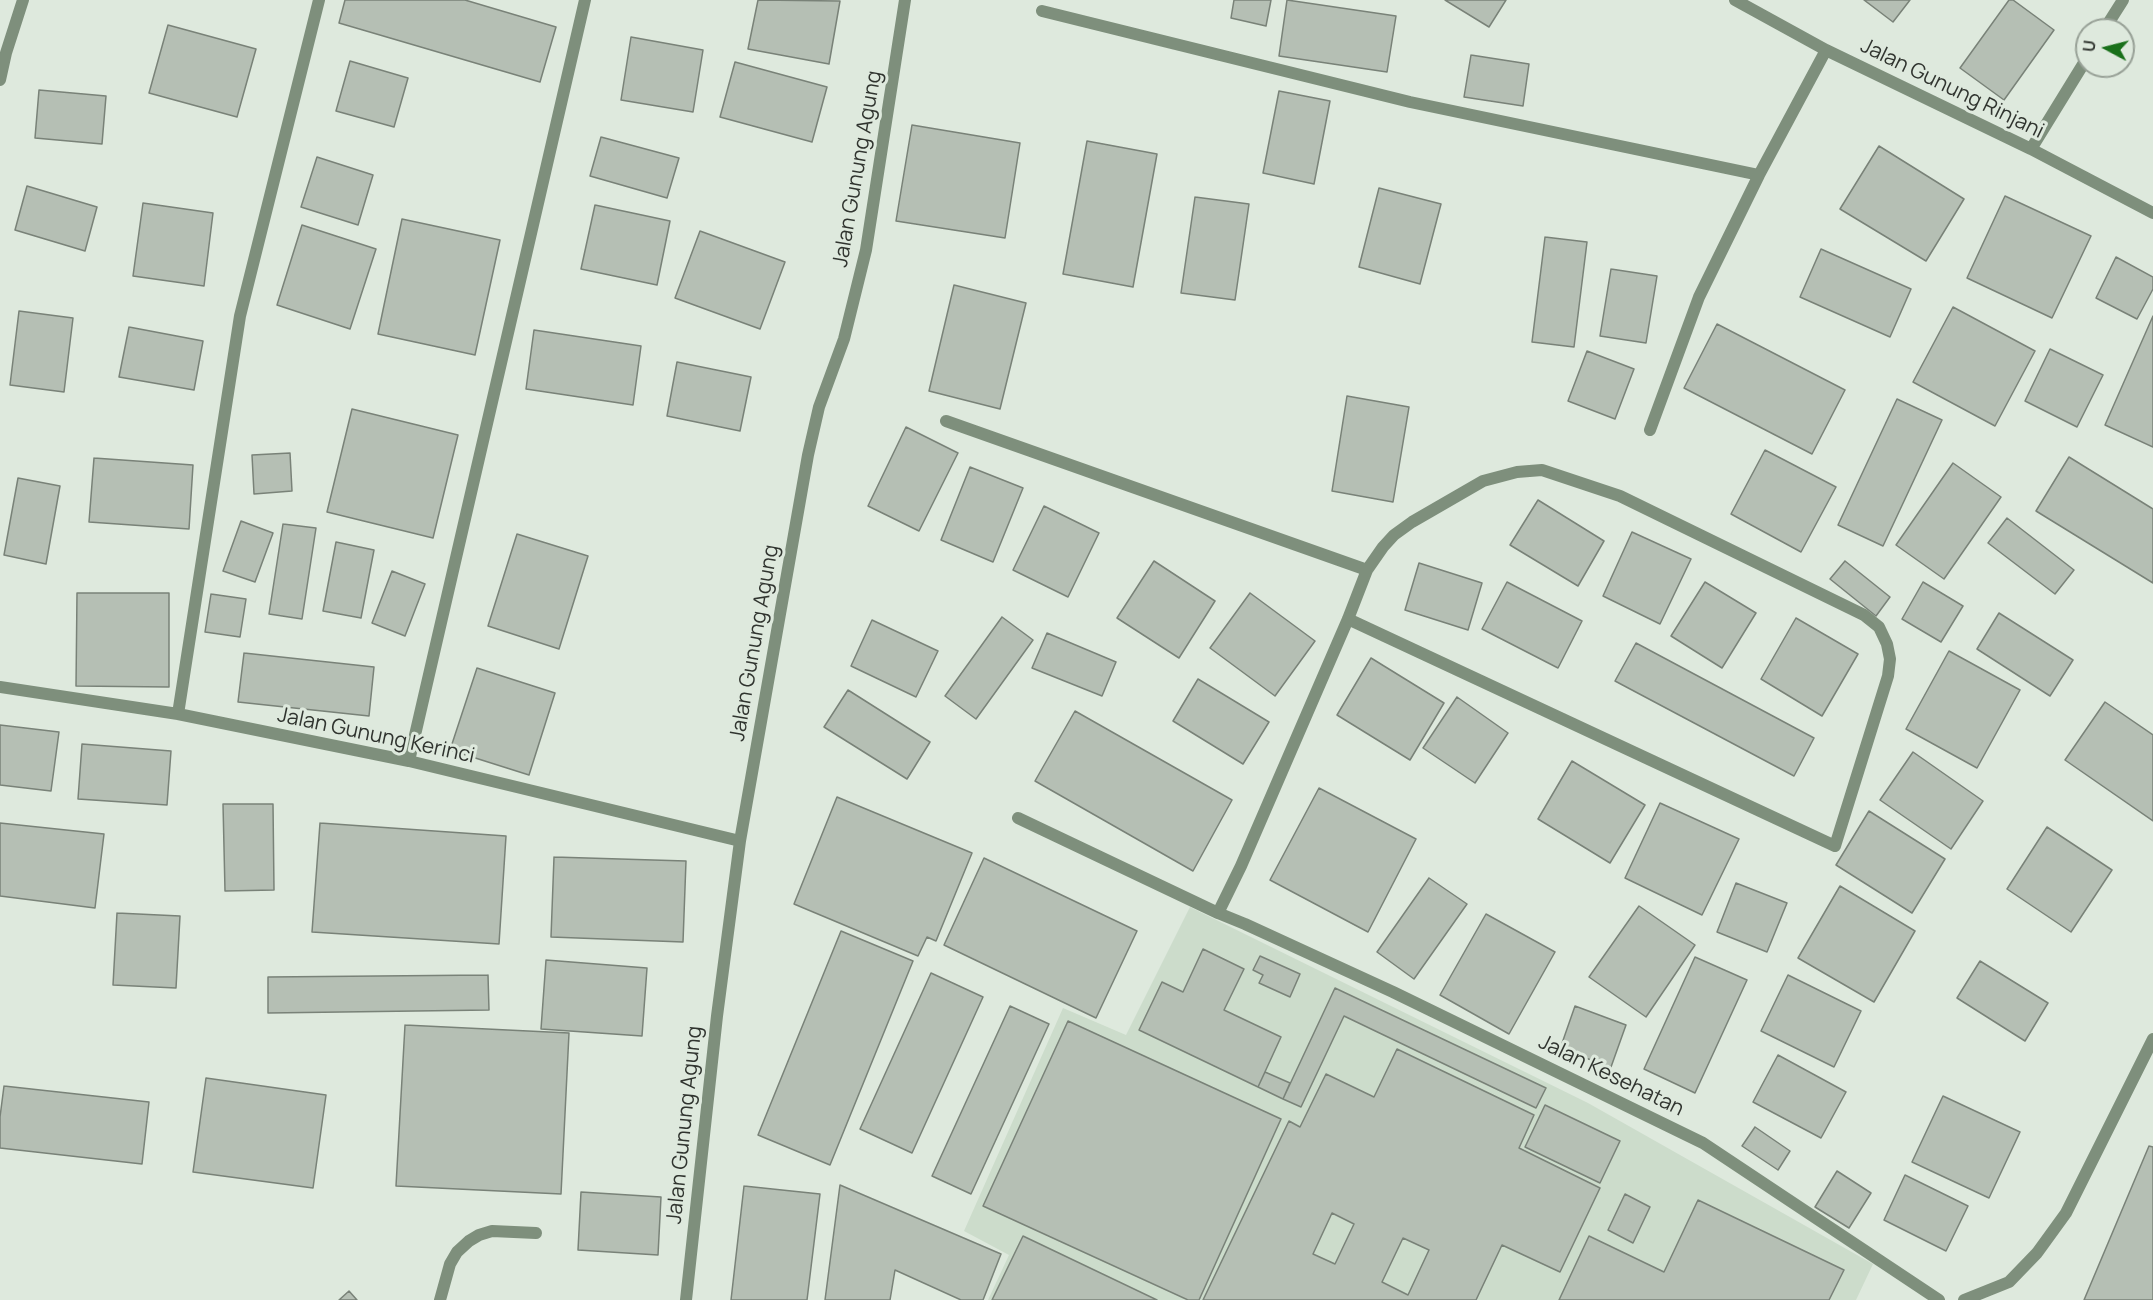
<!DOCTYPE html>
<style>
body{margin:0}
#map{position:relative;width:2153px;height:1300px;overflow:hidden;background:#dee9dd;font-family:Manrope,sans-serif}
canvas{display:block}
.north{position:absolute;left:2075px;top:18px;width:60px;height:60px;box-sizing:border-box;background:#dee9dd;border:2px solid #98a197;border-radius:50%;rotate:277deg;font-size:16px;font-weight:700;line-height:24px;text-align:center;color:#30342f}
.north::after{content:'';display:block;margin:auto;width:21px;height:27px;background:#19701a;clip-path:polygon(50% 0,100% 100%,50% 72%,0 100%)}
</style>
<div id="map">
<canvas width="2153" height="1300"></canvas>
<div class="north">U</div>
</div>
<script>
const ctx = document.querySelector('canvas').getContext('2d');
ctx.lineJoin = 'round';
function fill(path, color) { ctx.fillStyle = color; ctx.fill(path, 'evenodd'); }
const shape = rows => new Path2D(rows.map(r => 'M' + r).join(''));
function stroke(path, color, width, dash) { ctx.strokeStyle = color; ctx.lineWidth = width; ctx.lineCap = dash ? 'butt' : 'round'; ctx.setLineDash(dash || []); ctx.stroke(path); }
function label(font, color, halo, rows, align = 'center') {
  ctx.font = font + ' Manrope,sans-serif'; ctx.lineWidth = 6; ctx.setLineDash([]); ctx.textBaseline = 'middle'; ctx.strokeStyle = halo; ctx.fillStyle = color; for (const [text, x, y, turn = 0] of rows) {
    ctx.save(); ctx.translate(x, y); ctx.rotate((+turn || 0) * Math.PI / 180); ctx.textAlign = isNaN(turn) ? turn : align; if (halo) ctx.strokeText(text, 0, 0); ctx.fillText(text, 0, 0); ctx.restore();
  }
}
fill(shape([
 [1190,907,1588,1103,1873,1264,1856,1300,988,1300,1009,1255,964,1231,1063,1008,1126,1035]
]), '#ccdccb');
const building = shape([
 [345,0,465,0,556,27,540,82,339,23,345,0],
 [758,0,840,1,829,64,748,49,758,0],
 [1234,0,1271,0,1266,26,1231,18,1234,0],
 [1287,0,1396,16,1387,72,1279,56,1287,0],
 [1445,0,1506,0,1489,27,1445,0],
 [1864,0,1910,0,1893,22,1864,0],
 [2009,0,2013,0,2054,30,2004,100,1960,68,2009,0],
 [168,25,256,49,237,117,149,93,168,25],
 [631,37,703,50,693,112,621,100,631,37],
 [1471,55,1529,64,1523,106,1464,97,1471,55],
 [350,61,408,78,394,127,336,111,350,61],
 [735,62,827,87,812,142,720,117,735,62],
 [39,90,106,96,102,144,35,138,39,90],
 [1279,91,1330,101,1314,184,1263,173,1279,91],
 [912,125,1020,143,1005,238,896,221,912,125],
 [601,137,679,158,667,198,590,176,601,137],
 [1087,141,1157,154,1133,287,1063,274,1087,141],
 [1879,146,1964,199,1926,261,1840,209,1879,146],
 [317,157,373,175,358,225,301,207,317,157],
 [27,186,97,207,85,251,15,230,27,186],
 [1379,188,1441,204,1420,284,1359,267,1379,188],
 [2005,196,2091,236,2052,318,1967,278,2005,196],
 [1195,197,1249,204,1235,300,1181,293,1195,197],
 [143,203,213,213,204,286,133,276,143,203],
 [595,205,670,221,657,285,581,269,595,205],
 [402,219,500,240,475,355,378,334,402,219],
 [302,225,376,249,350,329,277,305,302,225],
 [700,231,785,262,760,329,675,298,700,231],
 [1545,237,1587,242,1574,347,1532,342,1545,237],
 [1821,249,1911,289,1890,337,1800,297,1821,249],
 [2116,257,2153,277,2153,289,2137,319,2096,298,2116,257],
 [1611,269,1657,276,1646,343,1600,336,1611,269],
 [954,285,1026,303,1000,409,929,391,954,285],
 [1953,307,2035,351,1995,426,1913,382,1953,307],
 [19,311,73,318,64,392,10,385,19,311],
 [2153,316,2153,447,2105,425,2153,316],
 [1717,324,1845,390,1812,454,1684,388,1717,324],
 [129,327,203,341,194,390,119,377,129,327],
 [534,330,641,346,633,405,526,389,534,330],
 [2050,349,2103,375,2077,427,2025,401,2050,349],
 [1587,351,1634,369,1615,419,1568,401,1587,351],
 [677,362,751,377,740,431,667,416,677,362],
 [1347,396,1409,407,1393,502,1332,491,1347,396],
 [1897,399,1942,420,1883,546,1838,525,1897,399],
 [352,409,458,435,433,538,327,512,352,409],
 [906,427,958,453,919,531,868,506,906,427],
 [1765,450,1836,487,1801,552,1731,514,1765,450],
 [290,453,292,491,254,494,252,455,290,453],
 [2069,457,2153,509,2153,583,2036,511,2069,457],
 [94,458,193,465,189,529,89,522,94,458],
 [1953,463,2001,497,1944,579,1896,545,1953,463],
 [970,467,1023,488,993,562,941,540,970,467],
 [18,478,60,486,46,564,4,555,18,478],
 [1538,500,1604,541,1578,586,1510,545,1538,500],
 [1044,506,1099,533,1068,597,1013,570,1044,506],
 [2007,518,2074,570,2055,594,1988,543,2007,518],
 [241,521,273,533,255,582,223,571,241,521],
 [283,524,316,528,302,619,269,614,283,524],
 [1632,532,1691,559,1660,624,1603,596,1632,532],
 [517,534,588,556,559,649,488,626,517,534],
 [336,542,374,550,361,618,323,611,336,542],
 [1154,561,1215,601,1179,658,1117,618,1154,561],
 [1845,561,1890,597,1876,616,1830,579,1845,561],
 [1419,563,1482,583,1468,630,1405,610,1419,563],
 [392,571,425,584,405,636,372,623,392,571],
 [1507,582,1582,621,1558,668,1482,629,1507,582],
 [1705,582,1756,613,1722,668,1671,636,1705,582],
 [1923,582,1963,606,1941,642,1902,619,1923,582],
 [77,593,169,593,169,687,76,686,77,593],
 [1250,593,1315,641,1275,696,1210,648,1250,593],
 [211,594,246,599,240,637,205,632,211,594],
 [1999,613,2073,660,2050,696,1977,649,1999,613],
 [1002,617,1033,640,976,719,945,696,1002,617],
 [1796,618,1858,654,1822,716,1761,679,1796,618],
 [872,620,938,651,916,697,851,666,872,620],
 [1047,633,1116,662,1102,696,1032,668,1047,633],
 [1636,643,1814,738,1794,776,1615,681,1636,643],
 [1949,651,2020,690,1977,768,1906,729,1949,651],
 [244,653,374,667,369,716,238,702,244,653],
 [1371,658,1444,703,1410,760,1337,715,1371,658],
 [477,668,555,693,529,775,450,750,477,668],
 [1198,679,1269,722,1243,764,1173,721,1198,679],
 [848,690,930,742,907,779,824,727,848,690],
 [1457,697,1508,733,1475,783,1423,748,1457,697],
 [2105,702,2153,735,2153,821,2065,760,2105,702],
 [1075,711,1232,800,1193,871,1035,781,1075,711],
 [0,725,59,732,51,791,0,785,0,725],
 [82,744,171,751,167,805,78,799,82,744],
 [1913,752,1983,801,1951,849,1880,800,1913,752],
 [1572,761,1645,805,1610,863,1538,819,1572,761],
 [1319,788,1416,839,1368,932,1270,880,1319,788],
 [837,797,972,853,936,941,927,937,918,956,794,904,837,797],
 [1660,803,1739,839,1702,915,1625,878,1660,803],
 [223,804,273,804,274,890,225,891,223,804],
 [1869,811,1945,859,1912,913,1836,865,1869,811],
 [0,823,104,834,95,908,0,896,0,823],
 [320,823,506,836,499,944,312,932,320,823],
 [2047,827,2112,870,2071,932,2007,889,2047,827],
 [554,857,686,861,683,942,551,937,554,857],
 [984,858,1137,931,1096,1018,944,945,984,858],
 [1429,878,1467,904,1414,979,1377,952,1429,878],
 [1736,883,1787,903,1767,952,1717,932,1736,883],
 [1840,886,1915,931,1874,1002,1798,958,1840,886],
 [1639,906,1695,945,1646,1017,1589,977,1639,906],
 [117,913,180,916,176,988,113,985,117,913],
 [1486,914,1555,952,1509,1034,1440,995,1486,914],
 [841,931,913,961,830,1165,758,1135,841,931],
 [1203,949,1244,969,1224,1010,1281,1037,1258,1087,1139,1030,1162,982,1183,992,1203,949],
 [1260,956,1300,974,1290,997,1259,983,1263,975,1253,970,1260,956],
 [1695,957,1747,980,1695,1093,1644,1069,1695,957],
 [546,960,647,968,642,1036,541,1029,546,960],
 [1980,961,2048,1003,2025,1041,1957,998,1980,961],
 [931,973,983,997,912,1153,860,1129,931,973],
 [488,975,489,1010,268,1013,268,977,488,975],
 [1788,975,1861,1011,1834,1067,1761,1031,1788,975],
 [1335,988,1546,1088,1536,1108,1344,1016,1301,1107,1283,1099,1335,988],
 [1010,1006,1049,1024,971,1194,932,1176,1010,1006],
 [1575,1006,1626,1025,1611,1067,1560,1049,1575,1006],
 [1068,1021,1281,1119,1199,1300,1188,1300,983,1206,1068,1021],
 [405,1025,569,1033,561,1194,396,1186,405,1025],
 [1397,1049,1534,1115,1519,1148,1600,1188,1560,1272,1502,1245,1476,1300,1203,1300,1289,1121,1300,1127,1326,1074,1374,1097,1397,1049],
 [1332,1213,1354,1224,1335,1264,1313,1254,1332,1213],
 [1403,1238,1429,1250,1408,1295,1382,1282,1403,1238],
 [1778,1055,1846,1092,1821,1138,1753,1102,1778,1055],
 [1265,1072,1290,1083,1283,1099,1258,1087,1265,1072],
 [206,1078,326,1095,313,1188,193,1172,206,1078],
 [4,1086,149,1102,142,1164,0,1148,0,1117,4,1086],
 [1943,1096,2020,1132,1989,1198,1912,1162,1943,1096],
 [1545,1105,1620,1141,1600,1183,1525,1147,1545,1105],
 [1755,1127,1790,1151,1778,1170,1742,1146,1755,1127],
 [2149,1146,2153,1147,2153,1300,2084,1300,2149,1146],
 [1837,1171,1871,1193,1849,1228,1815,1207,1837,1171],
 [1905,1175,1968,1206,1946,1251,1884,1220,1905,1175],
 [840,1185,1001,1254,983,1300,961,1300,895,1270,890,1300,825,1300,840,1185],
 [744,1186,820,1194,807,1300,731,1300,744,1186],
 [581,1192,661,1197,658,1255,578,1250,581,1192],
 [1625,1194,1650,1207,1633,1243,1608,1230,1625,1194],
 [1698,1200,1844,1270,1829,1300,1559,1300,1589,1236,1664,1272,1698,1200],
 [1023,1236,1157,1300,992,1300,1023,1236],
 [349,1291,357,1300,339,1300,349,1291]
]);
fill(building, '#b5bfb4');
stroke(building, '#798278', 1.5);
stroke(shape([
 [440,1300,450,1264,457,1252,469,1241,479,1235,492,1231,536,1233]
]), '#7e8f7c', 12);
stroke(shape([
 [1735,0,1826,50,2031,149,2153,213],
 [1042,11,1410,102,1759,175],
 [2104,30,2123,0],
 [0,80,6,53,23,0],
 [2031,149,2087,58],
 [946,421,1367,570],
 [1650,430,1699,297,1759,175,1826,50],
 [1348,619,1835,846,1888,676,1890,659,1887,644,1879,627,1864,615,1620,496,1542,470,1517,472,1483,481,1412,522,1394,535,1383,547,1367,570,1348,619,1241,866,1218,913,1245,924,1393,992,1703,1143,1939,1300],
 [0,687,178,714,409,761,740,841],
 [178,714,240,316,319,0],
 [409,761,585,0],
 [1018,818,1218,913],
 [686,1300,717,1016,740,841,808,455,819,407,844,339,866,250,905,0],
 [1964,1300,2009,1282,2037,1253,2066,1213,2153,1039]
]), '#7e8f7c', 12);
label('21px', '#30342f', '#dee9dd', [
 ["Jalan Gunung Rinjani",1952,89,26],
 ["Jalan Gunung Agung",858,169,-80],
 ["Jalan Gunung Agung",755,643,-80],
 ["Jalan Gunung Kerinci",376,736,12],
 ["Jalan Kesehatan",1611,1076,26],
 ["Jalan Gunung Agung",685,1125,-84]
]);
</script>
